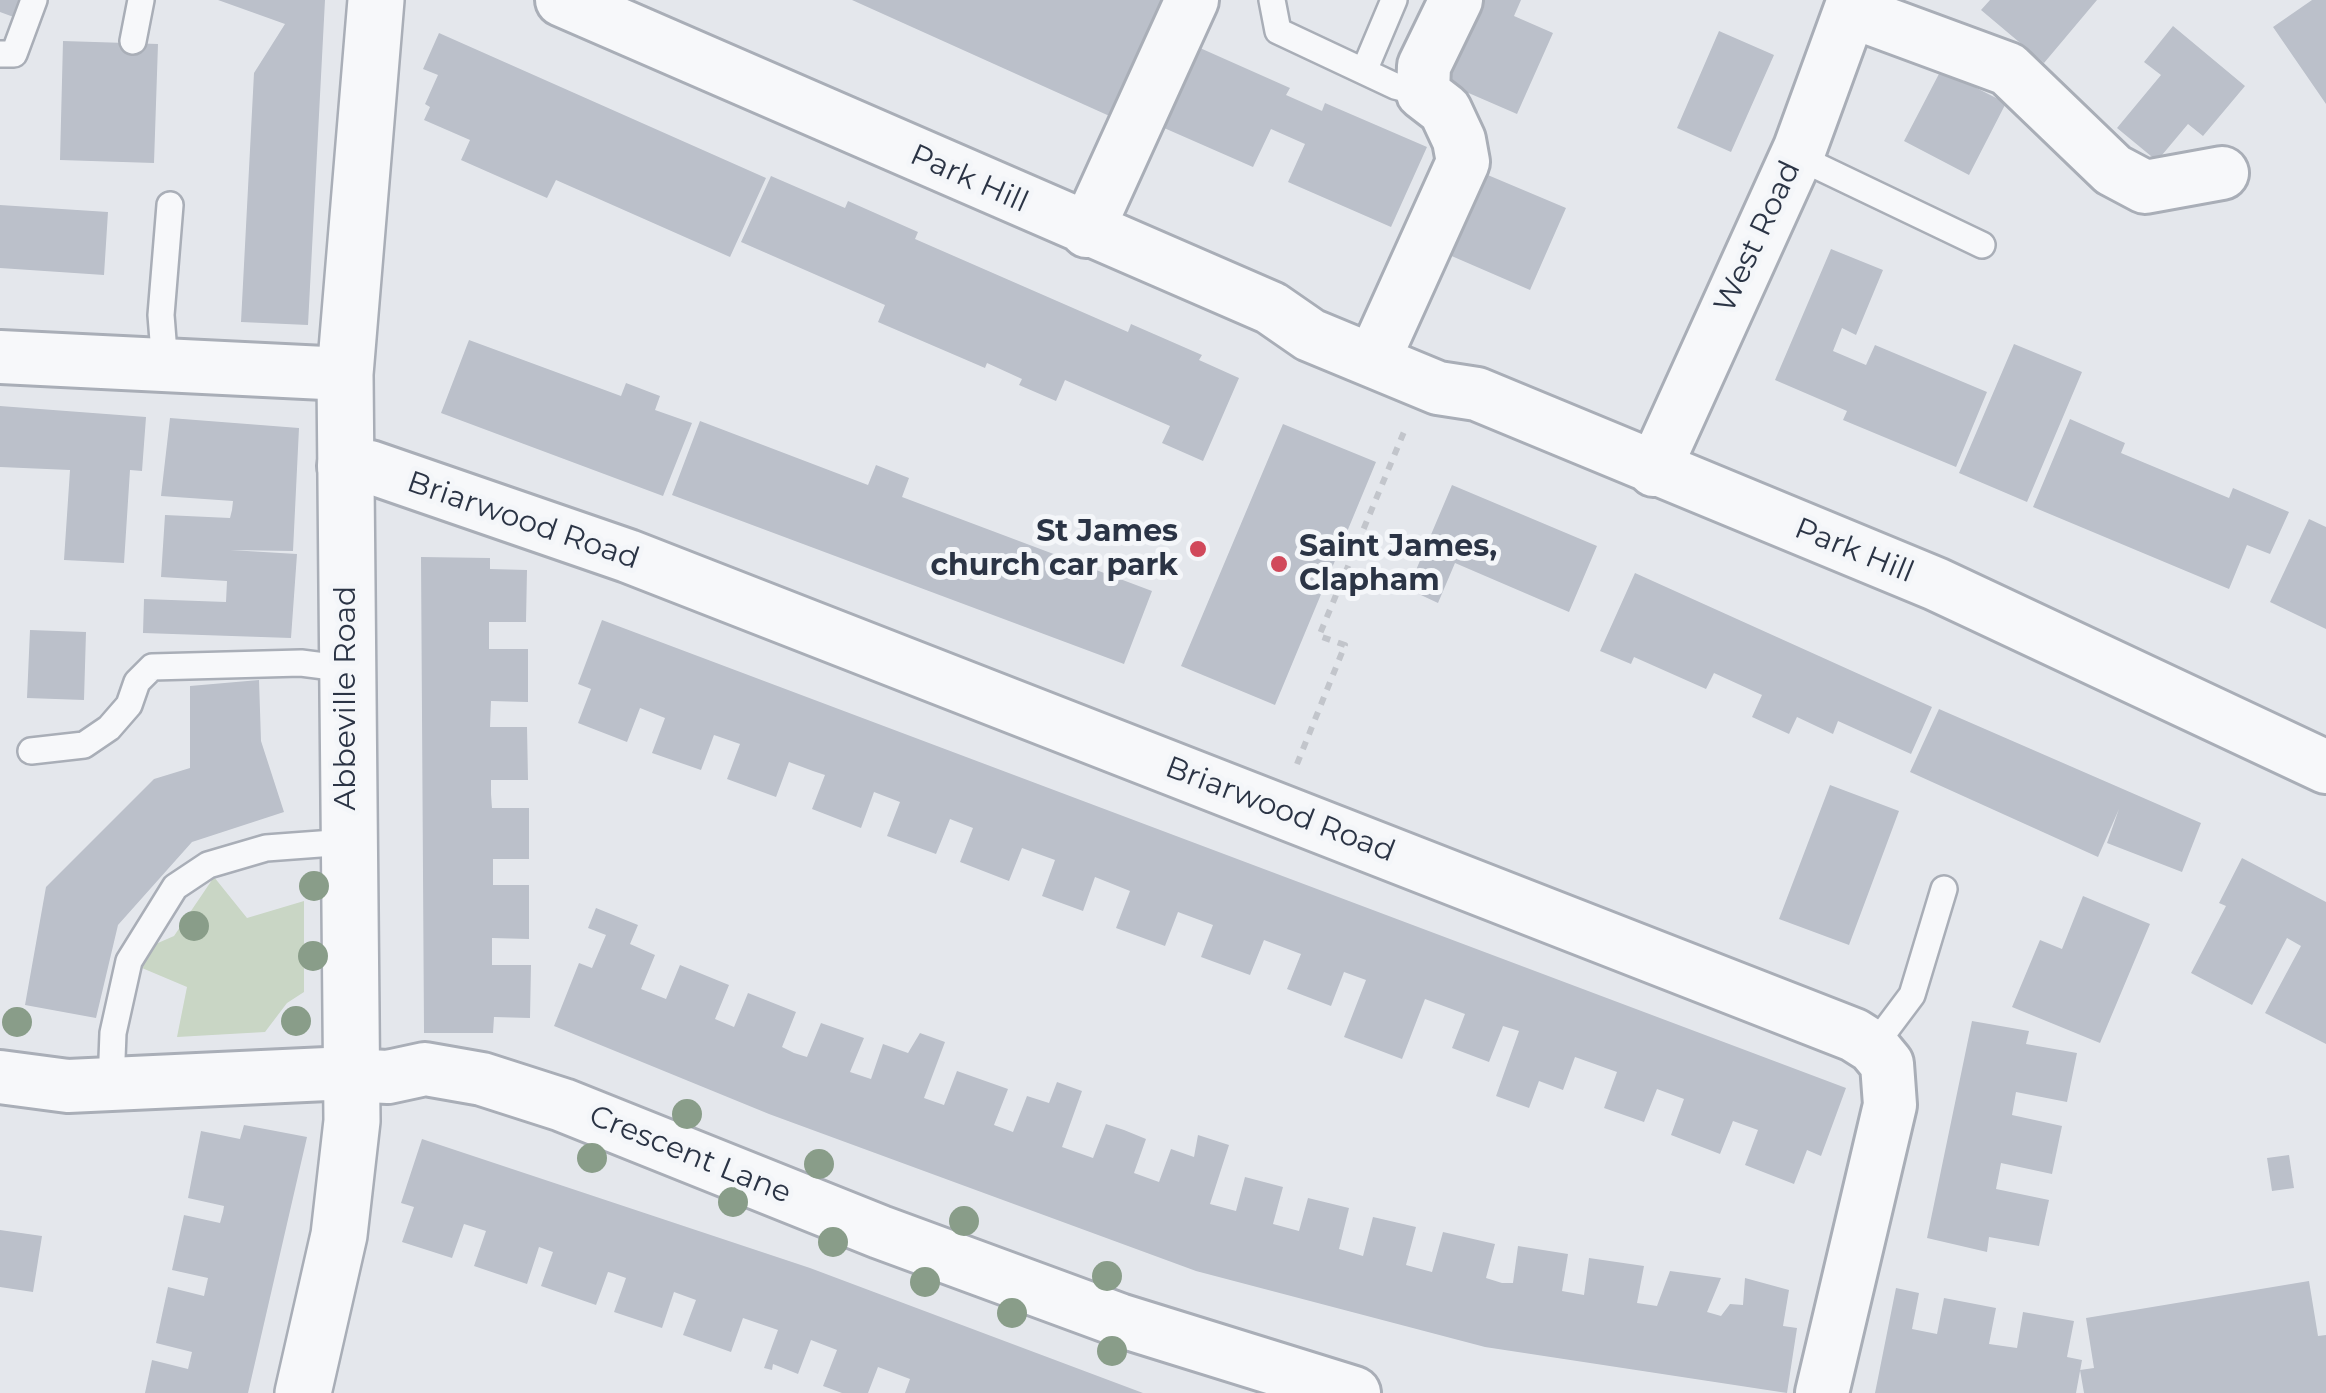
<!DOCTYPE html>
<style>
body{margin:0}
canvas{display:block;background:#e4e7ec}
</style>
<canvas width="2326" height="1393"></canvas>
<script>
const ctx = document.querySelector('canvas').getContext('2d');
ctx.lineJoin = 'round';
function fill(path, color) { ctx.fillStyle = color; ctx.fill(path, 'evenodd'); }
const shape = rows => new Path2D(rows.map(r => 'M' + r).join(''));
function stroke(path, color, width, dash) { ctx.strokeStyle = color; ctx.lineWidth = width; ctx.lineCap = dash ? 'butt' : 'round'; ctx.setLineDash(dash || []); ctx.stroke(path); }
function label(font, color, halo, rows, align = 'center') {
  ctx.font = font + ' Montserrat,sans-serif'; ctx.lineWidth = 10; ctx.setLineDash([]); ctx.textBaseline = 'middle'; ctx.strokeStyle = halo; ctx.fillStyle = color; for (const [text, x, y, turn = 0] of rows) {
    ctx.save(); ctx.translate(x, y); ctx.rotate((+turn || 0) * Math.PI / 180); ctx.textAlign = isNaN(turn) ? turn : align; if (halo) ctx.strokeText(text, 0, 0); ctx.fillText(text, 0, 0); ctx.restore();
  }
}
fill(shape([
 [214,877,247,918,304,901,304,992,287,1003,265,1032,177,1037,187,987,142,968,151,946,174,936]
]), '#c9d6c5');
fill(shape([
 [0,0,26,0,19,19,0,12],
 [218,0,325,0,308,325,241,322,254,73,285,24],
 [852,0,1181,0,1125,123],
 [1480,0,1521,0,1514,16,1553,33,1517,114,1434,78],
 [1990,0,2097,0,2044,63,1981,10],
 [2312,0,2326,0,2326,104,2273,27],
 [2173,26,2245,86,2203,136,2188,124,2157,161,2117,128,2161,75,2144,62],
 [1719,31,1774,55,1731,152,1677,128],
 [439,33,766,178,730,257,556,180,547,198,461,160,470,140,424,120,430,107,425,104,438,75,423,69],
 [63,41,158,44,154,163,60,160],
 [1191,44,1290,88,1286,95,1322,111,1325,103,1427,147,1391,227,1288,182,1305,144,1271,129,1253,167,1155,124],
 [1941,70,2006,103,1969,175,1904,141],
 [1483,173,1566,208,1530,290,1447,254],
 [771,176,845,208,848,201,918,232,915,239,1128,332,1131,324,1202,355,1199,360,1239,378,1203,461,1162,443,1170,426,1065,380,1056,401,1019,385,1022,379,987,363,985,368,878,322,885,305,741,242],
 [0,205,108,212,104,275,0,268],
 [1831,249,1883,270,1856,335,1842,328,1833,351,1866,365,1875,345,1987,392,1956,467,1843,420,1847,411,1775,380],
 [469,340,621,396,626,383,660,396,655,410,692,423,663,496,441,413],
 [2014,344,2082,372,2027,502,1959,473],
 [0,406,146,417,142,471,130,470,124,563,64,560,70,470,0,467],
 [170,418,299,428,293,551,230,550,297,554,291,638,143,633,144,599,226,602,227,581,161,577,165,515,230,518,232,510,233,501,161,496],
 [2070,419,2125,443,2121,453,2229,498,2233,488,2289,512,2270,554,2247,545,2229,589,2033,507],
 [700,421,868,485,876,465,909,478,902,497,1152,591,1124,664,672,495],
 [1283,424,1376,462,1275,705,1181,666],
 [1452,485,1597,546,1569,612,1455,563,1438,603,1408,589],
 [2309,519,2326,527,2326,629,2270,602],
 [421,557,490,558,490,569,527,570,526,622,489,622,489,649,528,649,528,702,491,701,490,727,527,727,528,780,491,780,491,794,492,808,529,808,529,859,493,859,493,885,529,885,529,939,492,938,492,965,531,965,530,1018,494,1017,493,1033,424,1033],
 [1635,573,1932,707,1911,754,1838,721,1833,734,1797,717,1789,734,1752,717,1762,695,1714,673,1706,689,1634,657,1631,664,1600,651],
 [602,620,1846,1088,1821,1156,1807,1150,1794,1184,1745,1165,1758,1130,1733,1121,1720,1154,1671,1135,1684,1099,1657,1089,1644,1122,1604,1108,1617,1072,1575,1057,1563,1090,1539,1081,1529,1108,1496,1096,1519,1031,1503,1026,1489,1062,1452,1048,1465,1014,1425,999,1402,1059,1344,1037,1366,980,1344,972,1331,1006,1287,989,1301,954,1264,940,1250,975,1201,957,1213,925,1178,912,1165,946,1116,928,1130,891,1095,877,1083,911,1042,896,1055,860,1022,848,1009,881,960,862,973,828,950,819,936,854,887,836,900,802,874,792,861,828,812,809,825,775,813,771,789,762,776,797,727,779,740,744,714,735,701,770,652,753,665,718,640,708,627,742,578,723,591,689,578,684],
 [30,630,86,632,84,700,27,698],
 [259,680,261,741,284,812,192,842,118,925,96,1018,25,1005,46,887,154,779,190,768,190,686],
 [1939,709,2201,823,2182,872,2107,843,2119,809,2098,857,1910,772],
 [1830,785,1899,811,1849,945,1779,919],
 [2242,858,2326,902,2326,1044,2265,1013,2301,946,2287,938,2252,1005,2191,973,2226,906,2219,903],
 [2083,896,2150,924,2100,1043,2012,1007,2040,940,2062,949],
 [596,908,638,925,630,944,655,955,641,989,666,999,680,965,729,985,715,1019,734,1027,748,993,796,1012,782,1047,794,1053,807,1057,821,1023,864,1038,850,1072,871,1079,883,1044,908,1053,920,1033,945,1042,924,1098,944,1105,957,1071,1008,1089,994,1125,1013,1132,1027,1096,1049,1103,1057,1082,1082,1091,1062,1147,1093,1158,1106,1124,1124,1130,1146,1139,1134,1173,1159,1182,1171,1149,1194,1157,1198,1135,1229,1145,1210,1204,1236,1211,1245,1177,1283,1187,1273,1224,1299,1231,1308,1198,1349,1208,1339,1249,1363,1256,1373,1217,1416,1227,1406,1265,1432,1272,1443,1232,1495,1244,1486,1278,1502,1283,1513,1283,1518,1246,1568,1254,1562,1291,1584,1295,1589,1258,1644,1266,1637,1303,1657,1306,1670,1271,1721,1278,1707,1312,1721,1316,1730,1304,1743,1305,1745,1278,1789,1290,1783,1326,1797,1328,1787,1393,1485,1347,1196,1271,769,1114,554,1026,579,963,592,968,606,935,588,928],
 [1972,1021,2029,1031,2026,1044,2077,1053,2067,1102,2016,1092,2012,1115,2062,1126,2052,1174,2001,1163,1996,1189,2049,1200,2039,1246,1989,1237,1987,1252,1927,1238],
 [244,1125,307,1137,248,1393,145,1393,152,1360,188,1369,192,1352,156,1343,168,1287,204,1296,208,1278,172,1270,184,1215,220,1223,223,1212,224,1206,188,1198,201,1131,240,1139],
 [422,1139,810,1268,1143,1393,905,1393,910,1379,878,1367,868,1393,842,1393,823,1386,837,1350,811,1340,798,1374,773,1364,772,1370,764,1368,778,1330,743,1318,731,1352,683,1335,696,1300,674,1292,662,1328,614,1312,626,1278,612,1273,608,1272,596,1305,541,1286,553,1252,539,1247,527,1284,474,1266,486,1231,464,1224,452,1258,402,1242,414,1207,401,1203],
 [2289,1155,2294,1188,2272,1191,2267,1158],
 [0,1230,42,1236,33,1292,0,1287],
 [2309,1281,2318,1336,2326,1335,2326,1393,2084,1393,2080,1370,2094,1368,2086,1318],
 [1896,1288,1919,1293,1912,1329,1937,1334,1944,1298,1996,1308,1989,1344,2017,1348,2023,1312,2074,1321,2067,1357,2082,1360,2076,1393,1875,1393]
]), '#bbc0ca');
const service = shape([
 [1272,0,1278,31,1395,86,1423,93],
 [133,41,141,0],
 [0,54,14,54,34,0],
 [1364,71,1394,0],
 [1796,156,1982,245],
 [165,366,161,315,170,205],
 [31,751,84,745,109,728,129,705,137,682,152,667,301,663,348,669],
 [1873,1047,1912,995,1944,889],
 [111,1084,113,1033,129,961,175,887,208,865,266,848,347,842]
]);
const minor = shape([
 [562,0,1271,308,1310,335,1438,388,1477,394,1936,584,2326,767],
 [1851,11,2008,69,2113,170,2145,187,2222,173],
 [1087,231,1192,0],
 [0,357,345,374],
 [1373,361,1463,162,1459,140,1445,110,1423,93,1424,66,1456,0],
 [344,466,370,467,628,556,1854,1035,1873,1047,1887,1064,1890,1105,1822,1393],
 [1654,470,1800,148,1854,0],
 [0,1077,68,1086,327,1074,388,1077,425,1069,482,1079,563,1105,880,1232,1119,1320,1354,1393]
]);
const tertiary = shape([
 [303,1393,339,1235,352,1121,345,374,376,0]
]);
stroke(service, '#a9aeb7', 30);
stroke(minor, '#a9aeb7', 58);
stroke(tertiary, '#a9aeb7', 60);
stroke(shape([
 [1297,764,1345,645,1319,636,1406,427]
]), '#c2c5cb', 6, [8, 8]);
stroke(service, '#f7f8fa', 25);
stroke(minor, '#f7f8fa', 52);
stroke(tertiary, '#f7f8fa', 55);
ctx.fillStyle = '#899d89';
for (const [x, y] of [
 [314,886],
 [194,926],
 [313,956],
 [296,1021],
 [17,1022],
 [687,1114],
 [592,1158],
 [819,1164],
 [733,1202],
 [964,1221],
 [833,1242],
 [1107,1276],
 [925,1282],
 [1012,1313],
 [1112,1351]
]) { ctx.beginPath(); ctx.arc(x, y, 15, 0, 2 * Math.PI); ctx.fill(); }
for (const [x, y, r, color] of [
 [1198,549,10,"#d1495b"],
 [1279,564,10,"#d1495b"]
]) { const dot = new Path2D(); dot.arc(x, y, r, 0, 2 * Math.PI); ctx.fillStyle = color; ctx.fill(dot); stroke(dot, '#f4f6f9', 4); }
label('30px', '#2b3445', '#f4f6f9', [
 ["Park Hill",969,179,24],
 ["West Road",1758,237,-65],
 ["Briarwood Road",523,521,19],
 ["Park Hill",1854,551,22],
 ["Abbeville Road",346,698,-90],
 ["Briarwood Road",1280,810,21],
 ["Crescent Lane",690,1155,22]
]);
label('bold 30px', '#2b3445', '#f4f6f9', [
 ["St James",1178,532],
 ["church car park",1178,566],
 ["Saint James,",1299,547,"left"],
 ["Clapham",1299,581,"left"]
], 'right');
</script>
